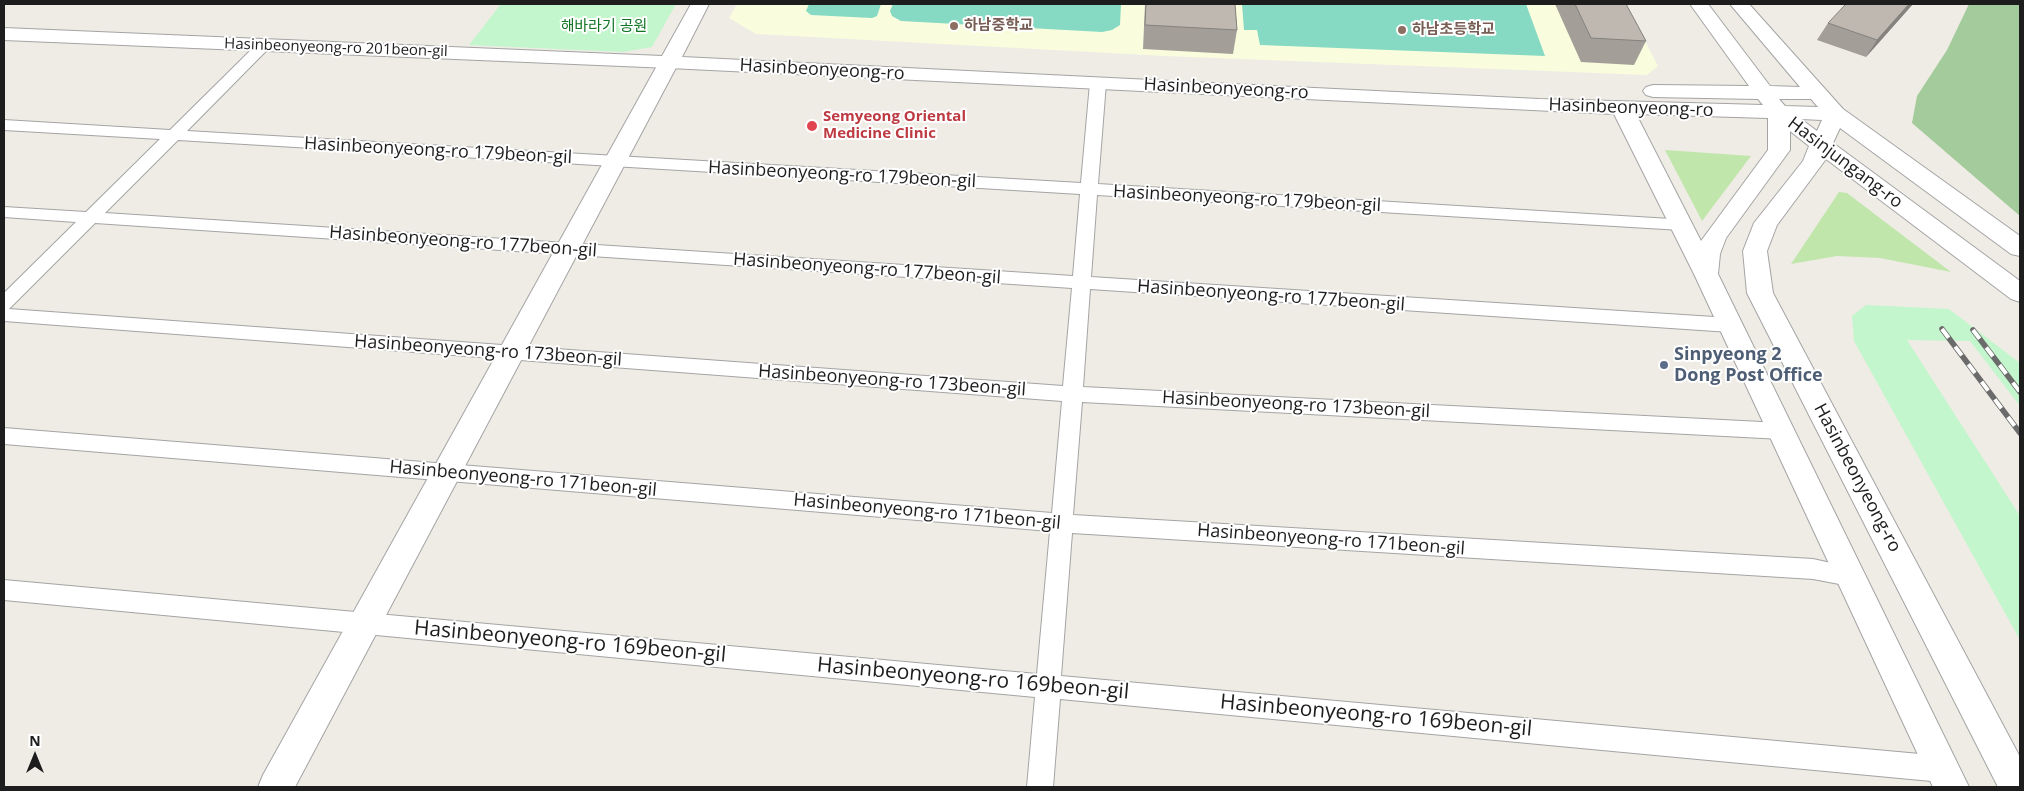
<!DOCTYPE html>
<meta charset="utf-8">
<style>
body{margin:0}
#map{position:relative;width:2024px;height:791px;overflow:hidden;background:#eeece4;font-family:"Open Sans",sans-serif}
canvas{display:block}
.frame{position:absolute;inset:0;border:5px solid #1d1d1d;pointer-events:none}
.north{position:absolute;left:10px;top:731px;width:50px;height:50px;-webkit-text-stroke:4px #fff;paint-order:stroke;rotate:0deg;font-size:14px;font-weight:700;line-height:20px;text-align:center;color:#1d1d1d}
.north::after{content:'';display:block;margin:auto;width:18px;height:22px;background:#1d1d1d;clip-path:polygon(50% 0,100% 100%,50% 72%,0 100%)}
</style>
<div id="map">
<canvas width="2024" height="791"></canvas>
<div class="frame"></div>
<div class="north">N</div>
</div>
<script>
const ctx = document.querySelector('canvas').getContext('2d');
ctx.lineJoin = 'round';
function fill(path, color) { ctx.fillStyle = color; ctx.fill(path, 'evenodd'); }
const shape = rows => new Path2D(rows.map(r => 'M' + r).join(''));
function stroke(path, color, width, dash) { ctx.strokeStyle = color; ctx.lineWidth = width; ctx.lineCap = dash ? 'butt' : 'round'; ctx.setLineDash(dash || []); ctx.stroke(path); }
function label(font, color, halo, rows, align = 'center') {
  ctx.font = font + ' "Open Sans","Noto Sans KR",sans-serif'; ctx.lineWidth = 4; ctx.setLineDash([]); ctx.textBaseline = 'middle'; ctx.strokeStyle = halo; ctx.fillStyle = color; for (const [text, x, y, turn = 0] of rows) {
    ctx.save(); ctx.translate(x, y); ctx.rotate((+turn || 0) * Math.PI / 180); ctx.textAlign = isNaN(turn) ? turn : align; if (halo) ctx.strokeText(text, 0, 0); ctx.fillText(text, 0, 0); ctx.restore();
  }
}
fill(shape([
 [737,4,1626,4,1658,66,1647,75,1165,56,756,34,729,18]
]), '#f9fdde');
fill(shape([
 [1665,150,1751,156,1702,221],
 [1839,192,1847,193,1951,272,1880,258,1837,256,1791,264]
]), '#c1e6ac');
fill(shape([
 [1969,4,2020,4,2020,216,1912,123,1917,96,1947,50]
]), '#a3cb9b');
fill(shape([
 [501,4,676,4,652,47,623,52,469,45],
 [1866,305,1949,309,2020,363,2020,406,1970,341,1907,340,2020,516,2020,640,1854,341,1852,316]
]), '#c3f6cd');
fill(shape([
 [809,4,881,4,877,16,872,18,811,15,806,11],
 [893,4,1121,4,1120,25,1112,30,1102,32,901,21,892,16,890,11],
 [1242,4,1526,4,1545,56,1260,45,1257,30,1244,30]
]), '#86d9c3');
const service = shape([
 [264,41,269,42,271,45,269,48,187,131,1081,183,1090,83,1093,80,1098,78,1103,80,1106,83,1098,184,1687,220,1690,224,1687,228,1681,230,1097,195,1091,277,1730,318,1737,320,1739,325,1737,330,1730,332,1090,289,1083,387,1781,423,1788,425,1791,431,1788,437,1781,439,1082,402,1073,515,1813,559,1858,569,1861,576,1858,583,1850,586,1813,579,1072,533,1061,676,1942,756,1951,760,1955,769,1951,778,1942,782,1060,699,1053,787,1027,787,1035,697,4,600,4,580,1037,674,1050,531,4,444,4,428,1052,513,1062,401,4,321,4,293,76,222,4,217,4,207,86,212,160,139,4,130,4,120,170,130,259,42,264,41],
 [178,140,1080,194,1073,276,105,213,178,140],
 [95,223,1072,288,1063,386,9,309,95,223]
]);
const minor = shape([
 [669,56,676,58,679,62,295,787,258,787,263,775,659,62,662,58,669,56]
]);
const tertiary = shape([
 [691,4,709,4,682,57,1539,99,1763,105,1758,99,1653,97,1646,95,1643,91,1646,87,1653,85,1749,86,1690,4,1708,4,1770,86,1800,87,1730,4,1749,4,1843,109,2020,236,2020,256,2011,254,1840,128,1833,143,2020,281,2020,302,2011,299,1826,159,1777,225,1767,251,1773,293,2020,757,2020,787,1998,787,1747,293,1743,251,1754,223,1803,161,1809,146,1790,131,1790,150,1726,238,1720,254,1718,274,1969,787,1933,787,1694,274,1614,114,669,68,4,40,4,28,662,56,691,4],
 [1779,99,1811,99,1818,107,1785,106,1779,99],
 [1636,114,1768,118,1768,150,1701,241,1636,114],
 [1801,119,1822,120,1817,131,1801,119]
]);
stroke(service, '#a4a4a4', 2);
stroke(minor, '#a4a4a4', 2);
stroke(tertiary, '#a4a4a4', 2);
fill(service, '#fff');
fill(minor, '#fff');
fill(tertiary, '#fff');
const rail = shape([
 [1942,329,2020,433],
 [1973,330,2020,392]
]);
stroke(rail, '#6b6b6b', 5.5);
stroke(rail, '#fff', 4, [11]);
fill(shape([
 [1145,4,1235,4,1237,30,1233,54,1143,49],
 [1555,4,1626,4,1646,41,1634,65,1581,62],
 [1913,4,1866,57,1817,40,1828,23]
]), '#a39e98');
fill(shape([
 [1909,4,1913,4,1866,57,1877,40]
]), '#85817c');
const building = shape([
 [1146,4,1235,4,1237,30,1145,25,1146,4],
 [1575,4,1626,4,1646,41,1591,38,1575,4],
 [1846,4,1909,4,1877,40,1828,23,1846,4]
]);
fill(building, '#beb8b1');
stroke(building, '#85817c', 1);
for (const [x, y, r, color] of [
 [954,26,5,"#8d6e63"],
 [1402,30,5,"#8d6e63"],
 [812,126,6,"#e0444e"],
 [1664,365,5,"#5c6f8a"]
]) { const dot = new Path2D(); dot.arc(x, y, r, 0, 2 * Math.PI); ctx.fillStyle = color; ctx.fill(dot); stroke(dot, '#fff', 2); }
label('bold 15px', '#785e54', '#fff', [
 ["하남중학교",964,26],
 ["하남초등학교",1412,30]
], 'left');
label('15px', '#127526', '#fff', [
 ["해바라기 공원",604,27]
]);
label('15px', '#1d1d1d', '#fff', [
 ["Hasinbeonyeong-ro 201beon-gil",336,48,2]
]);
label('bold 15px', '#be3a42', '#fff', [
 ["Semyeong Oriental",823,117],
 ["Medicine Clinic",823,134]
], 'left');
label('18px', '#1d1d1d', '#fff', [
 ["Hasinbeonyeong-ro",822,70,3],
 ["Hasinbeonyeong-ro",1226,89,3],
 ["Hasinbeonyeong-ro",1631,108,2],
 ["Hasinbeonyeong-ro 179beon-gil",438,151,3],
 ["Hasinjungang-ro",1845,163,37],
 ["Hasinbeonyeong-ro 179beon-gil",842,175,3],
 ["Hasinbeonyeong-ro 179beon-gil",1247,199,3],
 ["Hasinbeonyeong-ro 177beon-gil",463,242,4],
 ["Hasinbeonyeong-ro 177beon-gil",867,269,4],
 ["Hasinbeonyeong-ro 177beon-gil",1271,296,4],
 ["Hasinbeonyeong-ro 173beon-gil",488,351,4],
 ["Hasinbeonyeong-ro 173beon-gil",892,381,4],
 ["Hasinbeonyeong-ro 173beon-gil",1296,405,3],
 ["Hasinbeonyeong-ro",1857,478,62],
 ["Hasinbeonyeong-ro 171beon-gil",523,479,5],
 ["Hasinbeonyeong-ro 171beon-gil",927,512,5],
 ["Hasinbeonyeong-ro 171beon-gil",1331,540,4]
]);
label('bold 18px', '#4e5e75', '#fff', [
 ["Sinpyeong 2",1674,355],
 ["Dong Post Office",1674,376]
], 'left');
label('21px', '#1d1d1d', '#fff', [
 ["Hasinbeonyeong-ro 169beon-gil",570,642,5],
 ["Hasinbeonyeong-ro 169beon-gil",973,679,5],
 ["Hasinbeonyeong-ro 169beon-gil",1376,716,5]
]);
</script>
